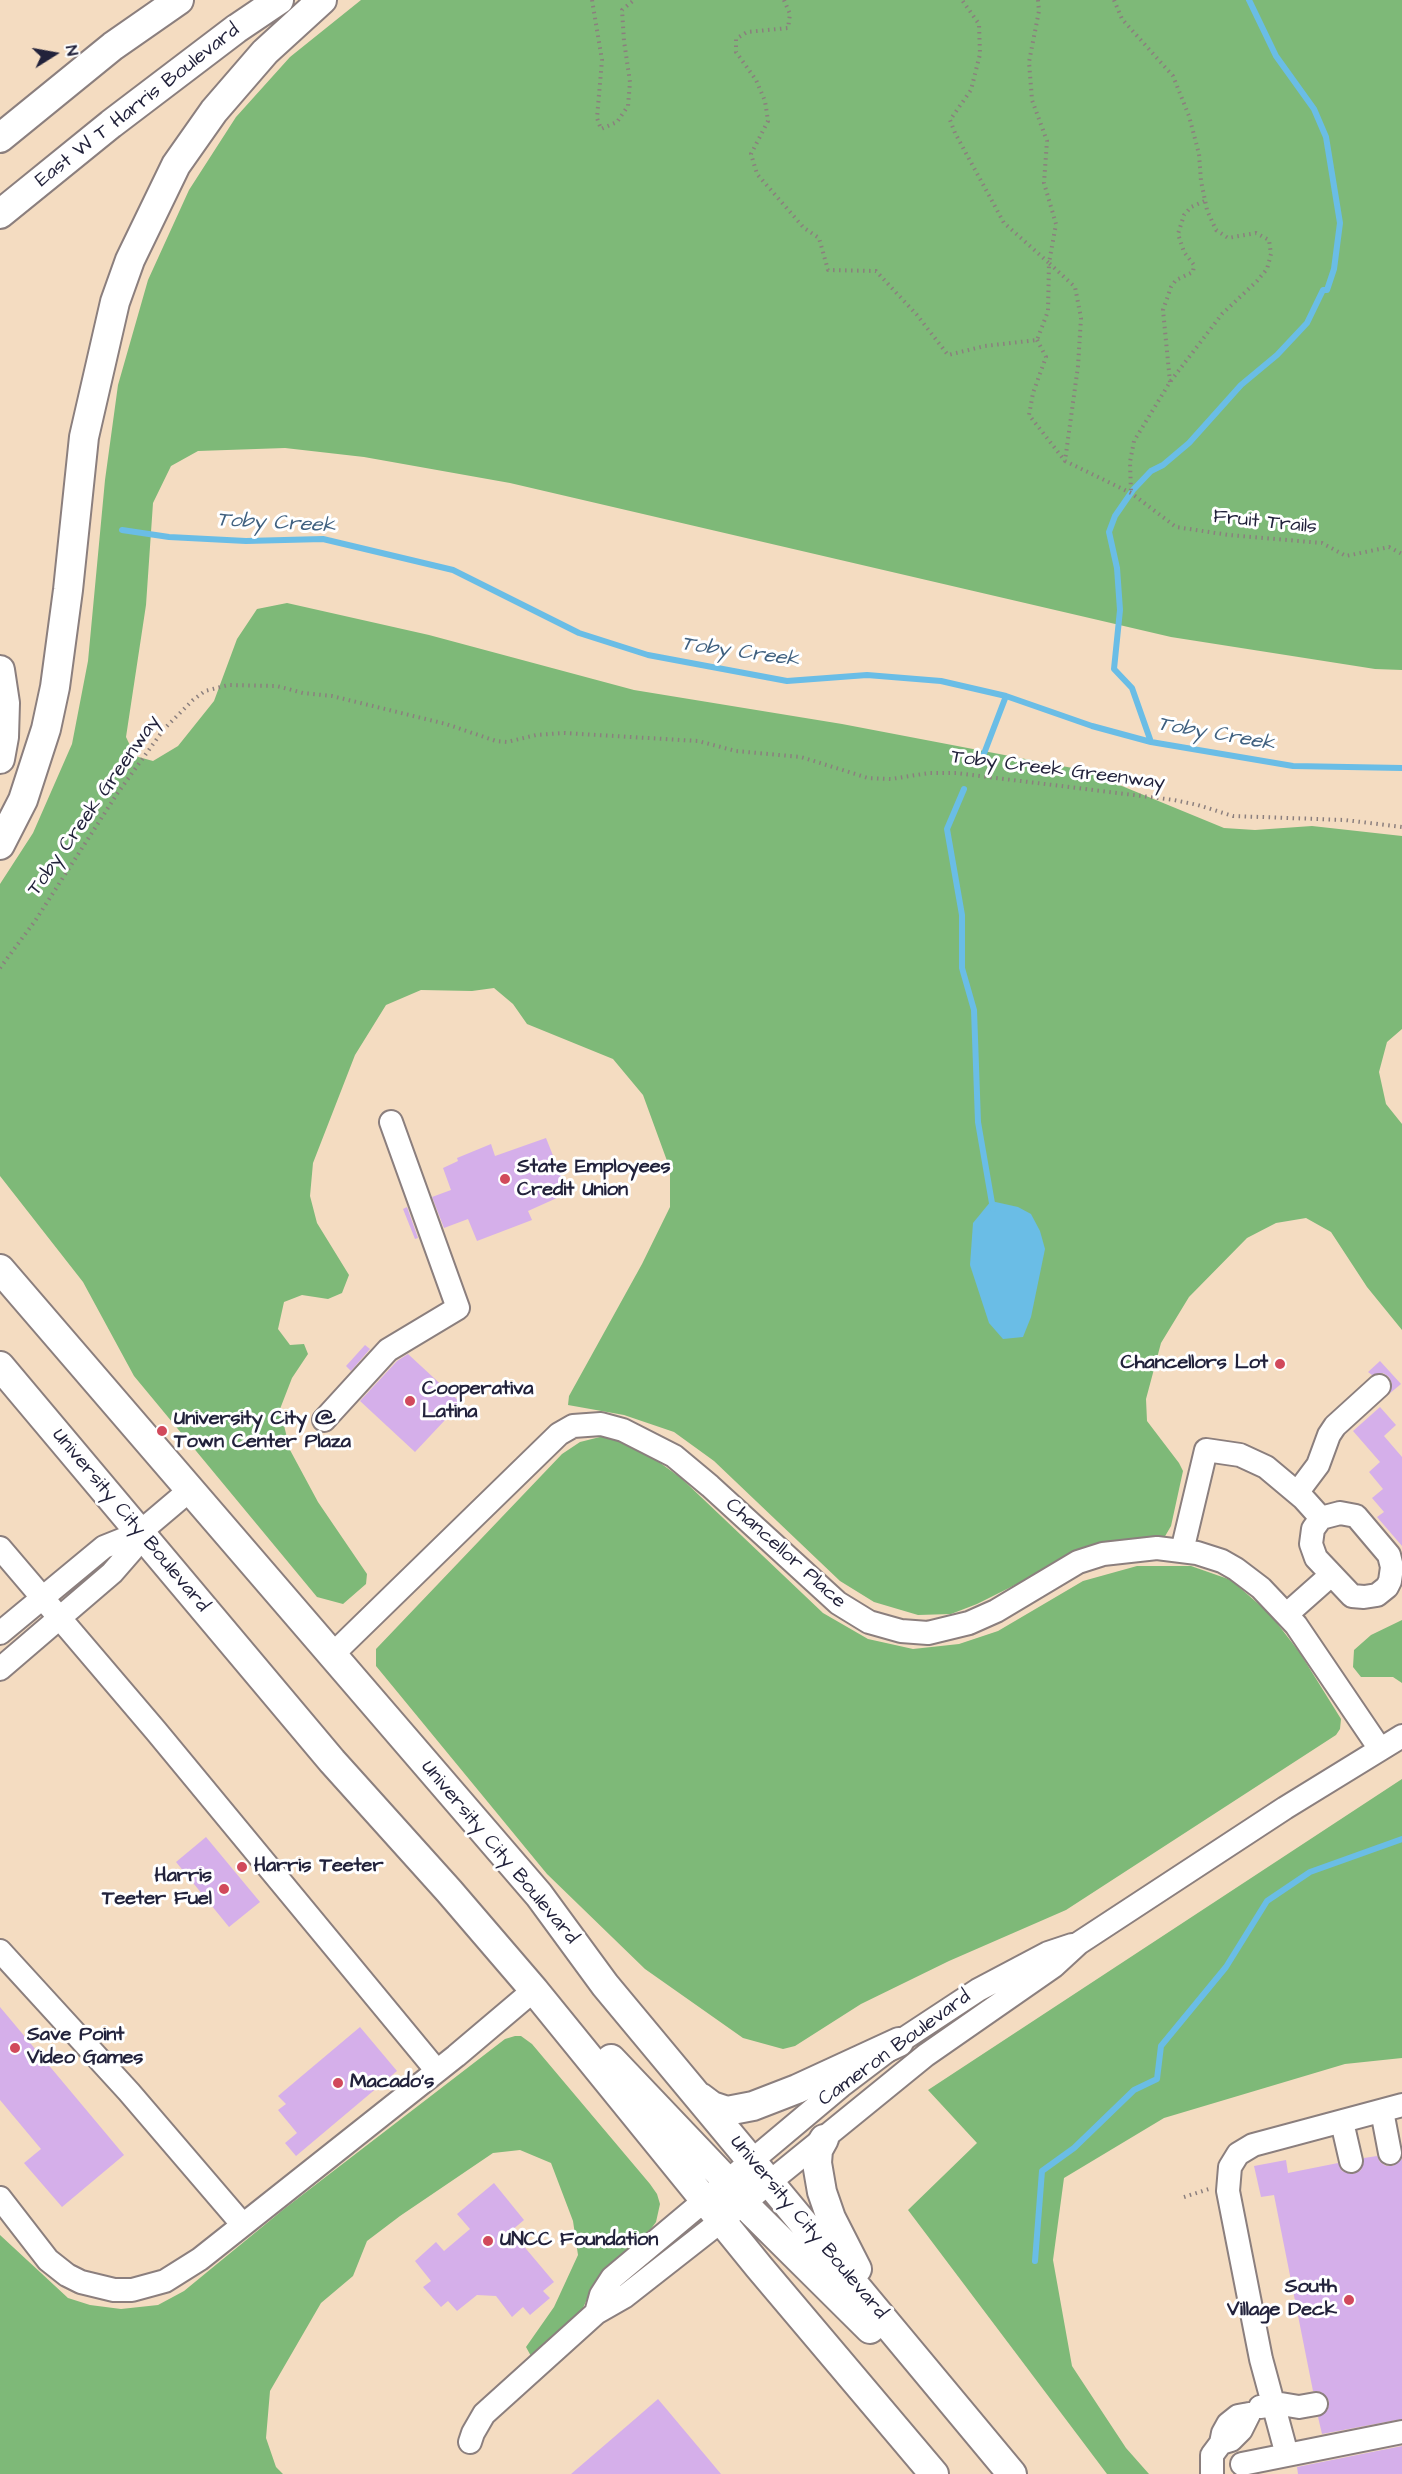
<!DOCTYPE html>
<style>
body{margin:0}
#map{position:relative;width:1402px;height:2474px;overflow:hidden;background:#f4dcc1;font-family:"Architects Daughter",sans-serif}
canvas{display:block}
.north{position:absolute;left:24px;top:24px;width:60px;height:60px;-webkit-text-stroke:4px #fff;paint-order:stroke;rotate:79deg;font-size:16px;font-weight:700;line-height:24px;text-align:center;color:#22223b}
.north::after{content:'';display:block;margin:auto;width:21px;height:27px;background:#22223b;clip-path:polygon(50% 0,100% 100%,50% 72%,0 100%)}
</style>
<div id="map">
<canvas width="1402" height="2474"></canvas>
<div class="north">N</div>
</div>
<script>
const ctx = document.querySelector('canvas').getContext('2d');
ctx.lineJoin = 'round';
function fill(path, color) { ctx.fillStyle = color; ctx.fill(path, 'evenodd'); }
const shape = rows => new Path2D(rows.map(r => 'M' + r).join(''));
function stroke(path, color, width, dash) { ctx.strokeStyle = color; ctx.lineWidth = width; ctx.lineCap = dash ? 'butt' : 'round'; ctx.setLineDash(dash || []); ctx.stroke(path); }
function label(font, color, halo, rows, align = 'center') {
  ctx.font = font + ' "Architects Daughter",sans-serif'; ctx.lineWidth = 6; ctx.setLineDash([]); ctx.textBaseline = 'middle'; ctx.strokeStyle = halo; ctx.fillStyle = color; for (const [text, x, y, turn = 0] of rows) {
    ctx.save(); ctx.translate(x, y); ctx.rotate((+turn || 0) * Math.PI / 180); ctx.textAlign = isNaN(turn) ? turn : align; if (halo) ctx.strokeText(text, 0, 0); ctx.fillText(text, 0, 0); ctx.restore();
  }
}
fill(shape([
 [361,0,1402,0,1402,670,1375,669,1171,637,510,483,364,457,285,448,198,451,171,466,153,503,146,605,126,737,135,756,153,761,178,746,214,701,237,639,257,609,287,603,429,635,634,690,842,724,1083,770,1224,828,1255,830,1312,826,1402,836,1402,1029,1387,1042,1379,1072,1386,1104,1402,1124,1402,1330,1367,1287,1331,1232,1306,1218,1276,1223,1247,1238,1189,1297,1161,1343,1146,1399,1147,1421,1179,1463,1183,1471,1171,1526,1164,1538,1065,1560,977,1604,951,1614,918,1615,874,1602,840,1581,714,1461,674,1432,624,1415,568,1405,569,1396,642,1264,670,1207,670,1169,643,1095,613,1059,527,1024,513,1004,494,988,472,991,421,990,386,1005,355,1055,313,1163,310,1196,317,1223,349,1275,342,1293,328,1299,302,1295,284,1302,278,1329,290,1345,304,1344,308,1354,292,1378,280,1409,290,1450,318,1502,367,1574,366,1584,343,1604,317,1597,134,1376,83,1282,0,1176,0,884,33,833,72,744,88,661,105,480,118,385,148,280,189,190,236,117,290,57],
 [604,1436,634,1444,681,1478,823,1613,868,1639,913,1649,959,1644,998,1631,1083,1581,1137,1566,1191,1566,1231,1580,1270,1614,1300,1653,1341,1719,1340,1729,1336,1735,1066,1910,949,1961,861,2004,795,2046,783,2049,743,2038,645,1969,547,1874,376,1666,376,1649,562,1454,580,1442],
 [1402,1620,1402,1683,1393,1677,1361,1677,1353,1667,1354,1650,1371,1635],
 [1402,1779,1402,2058,1345,2064,1164,2118,1064,2178,1053,2260,1072,2366,1126,2448,1149,2474,1107,2474,908,2210,977,2143,928,2090],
 [515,2036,521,2036,532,2044,650,2184,657,2194,660,2204,656,2222,643,2240,592,2288,583,2308,568,2329,532,2358,526,2347,554,2307,578,2255,573,2221,551,2163,520,2150,493,2153,400,2216,367,2241,353,2276,321,2303,270,2391,266,2438,276,2467,283,2474,0,2474,0,2235,68,2298,90,2305,121,2309,158,2305,184,2291,284,2209,505,2039]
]), '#7eb978');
fill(shape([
 [991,1201,1018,1207,1031,1214,1040,1231,1045,1249,1031,1317,1023,1337,1003,1339,989,1323,970,1265,973,1223]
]), '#6abde6');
stroke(shape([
 [122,530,169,537,246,541,323,539,453,570,579,633,648,655,787,681,867,675,941,681,1006,696,1092,726,1151,742,1293,766,1402,768],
 [1151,742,1132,688,1114,669,1120,610,1117,568,1109,532,1115,516,1133,490,1151,471,1163,465,1189,443,1241,385,1277,355,1307,323,1323,290,1327,290,1334,269,1340,223,1326,137,1314,109,1276,56,1249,0],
 [980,764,1006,696],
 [964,789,947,829,962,915,962,968,974,1010,978,1122,993,1209],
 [1035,2261,1042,2171,1074,2148,1134,2090,1157,2079,1161,2046,1226,1967,1267,1901,1310,1872,1402,1839]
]), '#6abde6', 6);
fill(shape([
 [546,1138,568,1193,528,1211,532,1220,477,1241,468,1219,444,1228,432,1197,451,1190,443,1168,458,1161,457,1158,491,1144,495,1156],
 [407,1207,418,1238,415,1239,403,1209],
 [365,1345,370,1349,351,1371,346,1366],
 [408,1354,461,1403,415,1452,360,1401,397,1361],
 [1380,1361,1401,1384,1389,1394,1392,1384,1389,1377,1383,1373,1372,1375,1368,1372],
 [1380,1407,1396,1425,1384,1436,1402,1457,1402,1546,1377,1517,1384,1512,1372,1498,1383,1489,1369,1472,1380,1462,1353,1431],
 [206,1837,260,1902,229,1927,176,1862],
 [0,2007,124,2155,62,2207,24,2163,41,2149,0,2100],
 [360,2027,397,2071,296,2156,285,2143,297,2133,278,2110,286,2104,278,2096],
 [1377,2156,1380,2162,1386,2166,1393,2166,1402,2159,1402,2419,1322,2434,1318,2417,1328,2409,1329,2401,1321,2392,1313,2391,1274,2195,1261,2197,1254,2166,1286,2160,1288,2173,1338,2163,1342,2171,1353,2174,1361,2170,1364,2158],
 [494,2183,524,2220,511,2231,554,2282,543,2291,550,2298,530,2315,523,2307,512,2317,496,2296,477,2295,457,2311,448,2301,441,2307,423,2287,431,2281,415,2261,436,2242,444,2251,470,2229,457,2214],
 [658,2399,721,2474,571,2474,635,2419],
 [1402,2446,1402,2474,1298,2474,1297,2467]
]), '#d5afea');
const minor = shape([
 [324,1420,388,1350,458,1308,391,1122],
 [1297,1493,1318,1465,1329,1435,1335,1426,1379,1386],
 [1340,1513,1356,1516,1389,1555,1392,1567,1390,1581,1387,1587,1377,1595,1364,1597,1352,1596,1316,1558,1311,1544,1313,1529,1321,1518,1340,1513],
 [139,1533,191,1489],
 [0,1548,156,1731,437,2071],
 [1182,1551,1206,1450,1240,1455,1266,1467,1303,1498,1321,1518],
 [1287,1614,1331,1575],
 [0,1633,104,1547,139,1533,132,1550,112,1573,0,1669],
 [332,1655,559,1434,573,1426,601,1424,623,1430,674,1456,710,1486,838,1603,869,1622,901,1631,928,1633,969,1623,996,1611,1078,1562,1103,1554,1157,1548,1197,1553,1222,1561,1236,1569,1261,1588,1296,1625,1380,1749],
 [0,1951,129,2092,243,2225],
 [1382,2111,1390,2153],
 [1342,2122,1351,2161],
 [0,2198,48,2260,67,2275,81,2282,114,2290,132,2290,165,2281,200,2259,456,2056,534,1990],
 [596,2313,601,2295,612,2278,841,2086,899,2042,978,1990,1048,1953,1072,1945],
 [1260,2407,1281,2404,1299,2407,1316,2404],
 [1249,2414,1241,2430,1231,2440,1221,2443,1223,2433,1228,2424,1238,2416,1249,2414],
 [470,2442,473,2433,484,2414,596,2313,624,2297,744,2203,926,2055,1054,1966,1079,1943,1285,1808,1402,1736],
 [1287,2455,1261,2359,1228,2191,1230,2167,1238,2154,1253,2145,1402,2105],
 [1242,2464,1402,2432],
 [1212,2474,1212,2455,1221,2443]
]);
const major = shape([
 [0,138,113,46,179,0],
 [0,214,111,124,236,29,279,0],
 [0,670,5,703,4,737,0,759],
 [0,845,23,800,46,729,55,687,68,590,84,437,115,302,130,260,176,165,214,111,265,52,322,0],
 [0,1269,539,1895,605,1985,1012,2474],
 [0,1366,332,1761,449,1891,534,1990,759,2267,934,2474],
 [611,2059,726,2180,737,2187,754,2188],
 [700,2097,712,2106,727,2111,753,2106,797,2089,899,2042],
 [824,2139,818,2150,817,2163,822,2192,831,2218,857,2269],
 [704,2199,725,2193,739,2199,870,2329]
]);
stroke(minor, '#8b7f7e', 26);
stroke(major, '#8b7f7e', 32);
stroke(shape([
 [592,0,602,60,597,118,601,129,617,122,628,106,630,82,624,41,622,10,634,0],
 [784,0,790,14,788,28,747,32,736,39,736,52,756,80,765,101,768,121,751,154,757,174,804,228,819,238,828,270,876,271,917,315,948,355,985,346,1037,340,1048,311,1049,263,1004,223,955,133,950,120,971,90,980,54,979,24,962,0],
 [1038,0,1039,11,1029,62,1032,100,1047,141,1044,183,1056,224,1049,263,1075,287,1081,318,1078,366,1065,461,1131,493,1176,527,1229,535,1322,543,1346,556,1389,547,1402,554],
 [1114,0,1122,19,1173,76,1189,116,1199,154,1201,181,1207,210,1216,230,1228,238,1256,233,1269,240,1271,254,1267,269,1257,281,1222,314,1170,382,1134,441,1130,462,1131,493],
 [1037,340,1046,357,1033,393,1029,415,1065,461],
 [1170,382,1163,310,1171,287,1176,280,1193,272,1194,265,1184,252,1178,234,1184,215,1191,207,1205,201],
 [0,968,35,921,117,794,164,729,193,700,205,691,228,685,277,686,303,693,332,696,446,724,496,741,507,742,536,735,564,733,698,741,736,751,801,757,868,778,891,779,929,773,956,773,1174,800,1198,805,1233,816,1345,820,1402,827],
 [1184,2197,1209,2189]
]), '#8b7f7e', 4, [1.5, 4.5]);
stroke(minor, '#fff', 22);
stroke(major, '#fff', 28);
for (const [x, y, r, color] of [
 [505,1179,6,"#d1495b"],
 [1280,1364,6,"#d1495b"],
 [410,1401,6,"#d1495b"],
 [162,1431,6,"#d1495b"],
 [242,1867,6,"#d1495b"],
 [224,1889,6,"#d1495b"],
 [15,2048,6,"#d1495b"],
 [338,2083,6,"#d1495b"],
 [488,2241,6,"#d1495b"],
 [1349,2300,6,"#d1495b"]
]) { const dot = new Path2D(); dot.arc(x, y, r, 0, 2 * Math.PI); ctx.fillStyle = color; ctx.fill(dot); stroke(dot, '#fff', 2); }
label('20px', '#22223b', '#fff', [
 ["East W T Harris Boulevard",138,106,-38],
 ["Fruit Trails",1265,523,6],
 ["Toby Creek Greenway",1058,771,7],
 ["Toby Creek Greenway",95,806,-55],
 ["University City Boulevard",130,1521,50],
 ["Chancellor Place",785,1554,42],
 ["University City Boulevard",499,1853,50],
 ["Cameron Boulevard",895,2049,-36],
 ["University City Boulevard",808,2228,50]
]);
label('bold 20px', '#22223b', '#fff', [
 ["State Employees",517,1168],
 ["Credit Union",517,1191],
 ["Chancellors Lot",1268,1364,"right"],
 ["Cooperativa",422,1390],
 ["Latina",422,1413],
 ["University City @",174,1420],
 ["Town Center Plaza",174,1443],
 ["Harris Teeter",254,1867],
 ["Harris",212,1877,"right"],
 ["Teeter Fuel",212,1900,"right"],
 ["Save Point",27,2036],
 ["Video Games",27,2059],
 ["Macado's",350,2083],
 ["UNCC Foundation",500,2241],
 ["South",1337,2288,"right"],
 ["Village Deck",1337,2311,"right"]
], 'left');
label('italic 21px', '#3f607f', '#fff', [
 ["Toby Creek",276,524,3],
 ["Toby Creek",740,653,8],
 ["Toby Creek",1216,735,10]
]);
</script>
